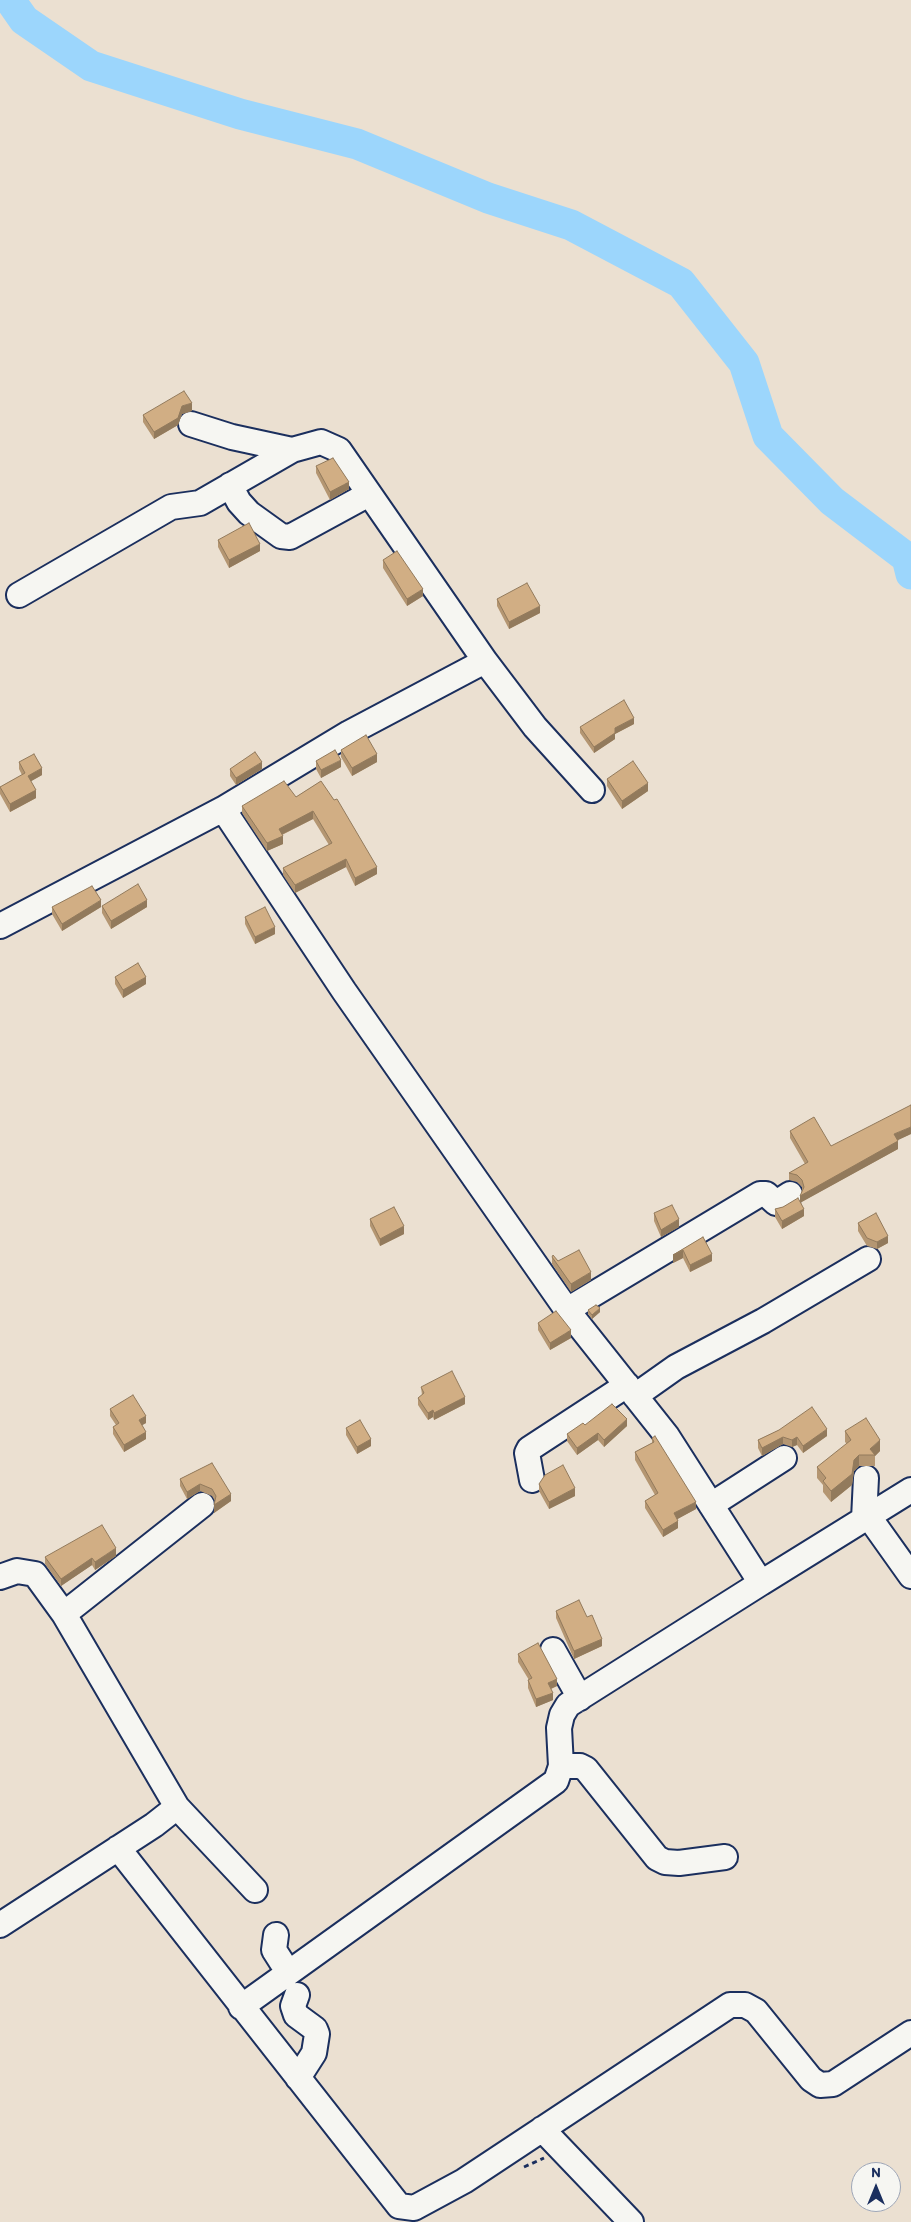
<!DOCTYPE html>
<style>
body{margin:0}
#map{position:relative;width:911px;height:2222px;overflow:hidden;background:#ebe0d1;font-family:Itim,sans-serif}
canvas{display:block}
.north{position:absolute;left:851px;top:2162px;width:50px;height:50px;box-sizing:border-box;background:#f6f6f2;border:1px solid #9ea6b7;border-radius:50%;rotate:0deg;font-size:14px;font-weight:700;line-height:20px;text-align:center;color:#1b2f5e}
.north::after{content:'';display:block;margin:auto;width:18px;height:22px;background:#1b2f5e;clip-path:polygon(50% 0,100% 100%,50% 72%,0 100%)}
</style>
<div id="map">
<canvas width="911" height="2222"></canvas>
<div class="north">N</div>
</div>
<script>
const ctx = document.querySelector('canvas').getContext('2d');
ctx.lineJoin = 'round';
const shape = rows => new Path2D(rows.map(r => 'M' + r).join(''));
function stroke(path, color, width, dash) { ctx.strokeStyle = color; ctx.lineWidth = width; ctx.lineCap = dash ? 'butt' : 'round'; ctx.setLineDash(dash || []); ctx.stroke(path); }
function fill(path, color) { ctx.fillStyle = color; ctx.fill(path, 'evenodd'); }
stroke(shape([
 [907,558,911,552]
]), '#6893bd', 5);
stroke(shape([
 [10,0,24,20,91,66,240,114,357,144,488,198,571,225,681,283,744,363,768,436,832,501,907,558,911,574]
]), '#9cd6fc', 31);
const minor = shape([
 [191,424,232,437,292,450],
 [230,485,239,502,249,513,281,536,290,537,369,494],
 [485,661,535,727,592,790],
 [223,809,344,991,567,1310,667,1436,761,1583,568,1705,562,1715,559,1728,561,1766,556,1781,241,2007],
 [0,926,223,809,349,733,485,661,339,450,321,442,292,450,200,503,171,507,19,595],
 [567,1310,760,1194,766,1194,776,1203,790,1194],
 [635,1396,676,1367,763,1321,868,1259],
 [532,1480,527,1453,529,1449,627,1385],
 [711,1505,784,1458],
 [869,1517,911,1576],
 [864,1519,866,1478],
 [0,1577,17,1571,35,1574,64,1614,177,1807,154,1825,0,1925],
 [761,1583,911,1490],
 [64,1614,202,1505],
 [553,1650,580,1698],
 [561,1766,580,1766,586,1769,657,1858,665,1862,679,1863,725,1857],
 [177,1807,255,1890],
 [118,1848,399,2206,414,2208,464,2181,730,2005,745,2005,756,2011,811,2079,820,2085,833,2084,911,2033],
 [276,1935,274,1950,288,1972],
 [297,1995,293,2006,296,2015,315,2029,317,2034,314,2053,298,2078],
 [542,2129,631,2222]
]);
stroke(minor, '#1b2f5e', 28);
stroke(shape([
 [524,2167,544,2158]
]), '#1b2f5e', 3, [5, 4]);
stroke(minor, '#f6f6f2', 24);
fill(shape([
 [192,411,182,414,178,425,154,439,143,422,143,415],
 [316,466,349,489,330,500,316,473],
 [218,540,260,551,229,568,218,547],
 [383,560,423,596,407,606,383,568],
 [497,599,540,613,509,629,497,606],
 [634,724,615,734,615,739,594,753,580,733,580,727],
 [341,750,377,762,352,776,341,757],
 [316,761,341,767,321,778,316,769],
 [19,762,42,775,31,781,36,798,10,812,0,794,0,787,22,775,19,769],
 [230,769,262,769,236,785,230,776],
 [607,779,648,791,622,809,607,786],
 [321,781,377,874,355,886,346,867,295,893,283,875,283,868,329,845,313,819,282,835,283,844,267,851,242,813,242,806,296,797],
 [102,906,147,907,111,929,102,913],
 [52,907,101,907,62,931,52,914],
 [245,917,275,934,255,944,245,924],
 [115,977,146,984,123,998,115,984],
 [790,1131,831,1146,911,1134,897,1140,898,1149,801,1202,804,1216,782,1229,775,1217,775,1209,783,1207,800,1201,802,1189,802,1187,797,1182,789,1180,789,1173,805,1164,790,1138],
 [654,1213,679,1227,661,1237,654,1221],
 [370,1219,404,1234,380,1246,370,1226],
 [858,1223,888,1243,877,1249,867,1246,858,1231],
 [703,1237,712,1261,690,1272,683,1258,673,1263,673,1255],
 [552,1257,558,1261,591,1280,571,1292,552,1264],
 [588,1310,600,1312,592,1319,588,1314],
 [538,1323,571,1338,550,1350,538,1330],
 [421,1387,465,1404,434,1420,433,1417,428,1420,418,1405,418,1398,422,1395],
 [110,1409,146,1423,142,1425,146,1439,124,1452,113,1434,113,1427,116,1425,110,1416],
 [585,1425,627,1426,604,1447,598,1440,577,1455,567,1441,567,1434],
 [346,1428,371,1446,357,1454,346,1435],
 [779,1430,827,1436,803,1453,797,1445,792,1447,783,1444,762,1456,758,1448,758,1440],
 [845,1431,880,1451,875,1456,875,1466,859,1466,854,1471,852,1485,831,1502,823,1492,823,1485,817,1478,817,1467,847,1444,845,1442],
 [652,1438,696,1509,677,1519,678,1528,663,1537,645,1508,645,1501,655,1495,635,1460,635,1452,652,1443],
 [212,1463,231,1501,214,1513,215,1501,212,1496,200,1491,187,1499,180,1486,180,1479],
 [539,1484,575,1496,549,1509,539,1491],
 [116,1556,95,1570,92,1565,61,1586,45,1564,45,1557],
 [556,1611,587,1617,602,1646,574,1659,556,1618],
 [518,1654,557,1686,551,1689,553,1700,536,1707,528,1688,528,1680,529,1680,518,1662]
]), '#b49672');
fill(shape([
 [192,403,192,411,182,414,178,425,154,439,154,432,182,406],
 [349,482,349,489,330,500,330,492],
 [260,544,260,551,229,568,229,560],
 [423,589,423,596,407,606,407,599],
 [540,606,540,613,509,629,509,622],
 [634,718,634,724,615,734,615,739,594,753,594,747,615,728],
 [377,754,377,762,352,776,352,768],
 [341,760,341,767,321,778,321,770],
 [262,762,262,769,236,785,236,778],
 [42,768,42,775,28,783,28,776],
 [648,783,648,791,622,809,622,801],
 [36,790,36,798,10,812,10,804],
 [313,811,313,819,279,836,279,829],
 [283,836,283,844,267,851,267,843],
 [346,859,346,867,295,893,295,885],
 [377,867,377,874,355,886,355,878],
 [101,900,101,907,62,931,62,924],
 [147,900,147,907,111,929,111,921],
 [275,927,275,934,255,944,255,937],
 [146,977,146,984,123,998,123,990],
 [911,1127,911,1134,894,1142,894,1134],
 [898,1141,898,1149,800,1203,800,1196],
 [804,1209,804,1216,782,1229,782,1221],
 [679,1219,679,1227,661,1237,661,1230],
 [404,1226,404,1234,380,1246,380,1239],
 [888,1236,888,1243,877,1249,877,1242],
 [683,1250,683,1258,673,1263,673,1255],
 [712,1254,712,1261,690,1272,690,1265],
 [591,1272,591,1280,571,1292,571,1284],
 [600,1308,600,1312,592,1319,592,1315],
 [571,1330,571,1338,550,1350,550,1343],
 [465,1397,465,1404,434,1420,434,1413],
 [433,1410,433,1417,428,1420,428,1413],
 [146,1416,146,1423,139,1427,139,1420],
 [627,1419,627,1426,604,1447,604,1440],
 [827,1429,827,1436,803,1453,803,1446],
 [146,1432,146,1439,124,1452,124,1445],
 [598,1433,598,1440,577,1455,577,1448],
 [783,1437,783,1444,762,1456,762,1448],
 [797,1437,797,1445,792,1447,792,1440],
 [371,1439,371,1446,357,1454,357,1447],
 [880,1440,880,1451,875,1456,870,1449],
 [859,1455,859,1466,854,1471,852,1485,831,1502,831,1491,854,1460],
 [200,1484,200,1491,187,1499,187,1492],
 [575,1488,575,1496,549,1509,549,1502],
 [231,1494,231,1501,214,1513,214,1505],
 [696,1502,696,1509,674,1521,674,1513],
 [678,1521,678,1528,663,1537,663,1530],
 [116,1548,116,1556,95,1570,95,1562],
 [92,1558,92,1565,61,1586,61,1579],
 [602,1639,602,1646,574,1659,574,1651],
 [557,1679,557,1686,548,1690,548,1683],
 [553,1693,553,1700,536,1707,536,1699]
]), '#927a5c');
const building = shape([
 [184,391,192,403,182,406,178,418,154,432,143,415,184,391],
 [333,458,349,482,330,492,316,466,333,458],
 [249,523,260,544,229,560,218,540,249,523],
 [397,551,423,589,407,599,383,560,397,551],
 [527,583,540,606,509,622,497,599,527,583],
 [624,700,634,718,615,728,615,733,594,747,580,727,624,700],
 [366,735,377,754,352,768,341,750,366,735],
 [335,750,341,760,321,770,316,761,335,750],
 [255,752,262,762,236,778,230,769,255,752],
 [34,754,42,768,28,776,36,790,10,804,0,787,25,773,19,762,34,754],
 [633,761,648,783,622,801,607,779,633,761],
 [284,781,296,797,321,781,334,800,337,799,377,867,355,878,346,859,295,885,283,868,332,843,313,811,279,829,283,836,267,843,242,806,284,781],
 [138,884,147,900,111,921,102,906,138,884],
 [92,886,101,900,62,924,52,907,92,886],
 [265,907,275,927,255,937,245,917,265,907],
 [138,963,146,977,123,990,115,977,138,963],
 [911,1105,911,1127,894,1134,898,1141,800,1196,804,1187,802,1180,797,1175,789,1173,808,1162,790,1131,814,1117,831,1146,911,1105],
 [798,1198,804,1209,782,1221,775,1209,783,1207,798,1198],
 [672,1205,679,1219,661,1230,654,1213,672,1205],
 [394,1207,404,1226,380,1239,370,1219,394,1207],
 [876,1213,888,1236,877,1242,867,1238,858,1223,876,1213],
 [703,1237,712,1254,690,1265,683,1250,673,1255,703,1237],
 [579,1250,591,1272,571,1284,552,1257,553,1255,558,1261,579,1250],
 [596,1305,600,1308,592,1315,588,1310,596,1305],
 [556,1311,571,1330,550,1343,538,1323,556,1311],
 [452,1371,465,1397,434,1413,433,1410,428,1413,418,1398,424,1393,421,1387,452,1371],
 [133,1395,146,1416,139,1420,146,1432,124,1445,113,1427,119,1423,110,1409,133,1395],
 [612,1404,627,1419,604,1440,598,1433,577,1448,567,1434,583,1423,585,1425,612,1404],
 [812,1407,827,1429,803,1446,797,1437,792,1440,783,1437,762,1448,758,1440,779,1430,812,1407],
 [866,1418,880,1440,870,1449,875,1455,859,1455,854,1460,852,1474,831,1491,823,1481,826,1478,817,1467,851,1440,845,1431,866,1418],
 [360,1420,371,1439,357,1447,346,1428,360,1420],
 [655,1436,696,1502,674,1513,678,1521,663,1530,645,1501,658,1493,635,1452,654,1442,652,1438,655,1436],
 [212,1463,231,1494,214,1505,216,1496,212,1489,200,1484,187,1492,180,1479,212,1463],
 [563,1465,575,1488,549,1502,539,1484,545,1475,563,1465],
 [102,1525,116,1548,95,1562,92,1558,61,1579,45,1557,102,1525],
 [579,1600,587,1617,592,1615,602,1639,574,1651,556,1611,579,1600],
 [538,1643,557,1679,548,1683,553,1693,536,1699,528,1680,532,1678,518,1654,538,1643]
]);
fill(building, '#d1ae84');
stroke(building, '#927a5c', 1);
</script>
